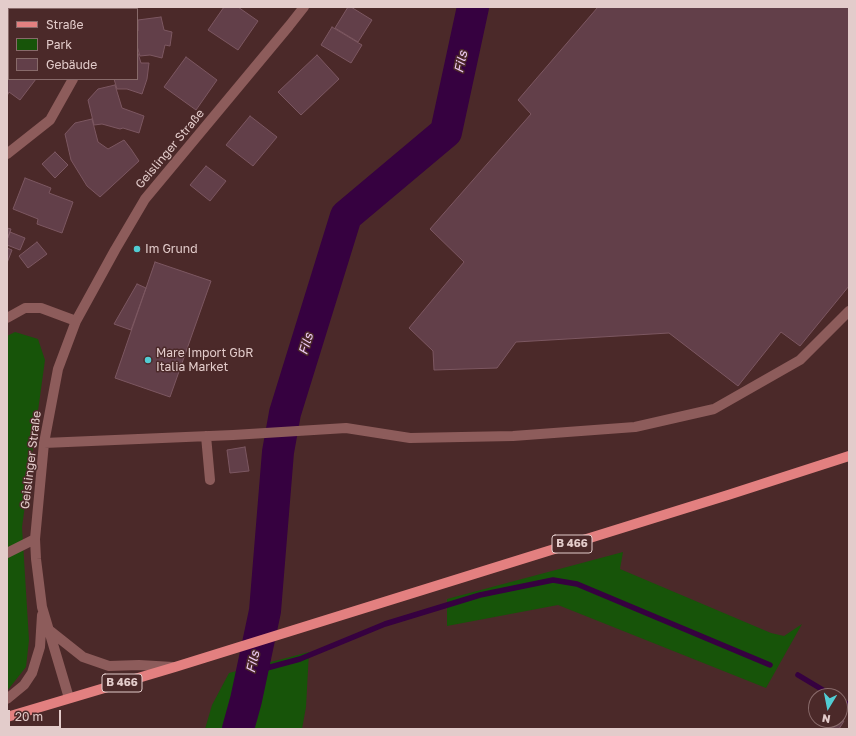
<!DOCTYPE html>
<meta charset="utf-8">
<style>
body{margin:0}
#map{position:relative;width:856px;height:736px;overflow:hidden;background:#4b2929;font-family:"Golos Text",sans-serif}
canvas{display:block}
.frame{position:absolute;inset:0;border:8px solid #e3cccb;pointer-events:none}
.legend{position:absolute;left:8px;top:8px;width:130px;height:72px;box-sizing:border-box;background:#4b2929;border:1px solid #886a6a;margin:0;padding:5px 7px;list-style:none;font-size:12px;color:#e3cccb}
.legend li{display:flex;align-items:center;gap:8px;height:20px}
.legend b{width:20px;border:1px solid #886a6a}
.north{position:absolute;left:808px;top:688px;width:40px;height:40px;box-sizing:border-box;background:#4b2929;border:1px solid #886a6a;border-radius:50%;rotate:190deg;font-size:11px;font-weight:700;line-height:16px;text-align:center;color:#e3cccb}
.north::after{content:'';display:block;margin:auto;width:14px;height:18px;background:#51ccd3;clip-path:polygon(50% 0,100% 100%,50% 72%,0 100%)}
.scale{position:absolute;left:8px;top:710px;width:53px;height:18px;box-sizing:border-box;border:2px solid #e3cccb;border-top:0;padding-left:5px;font-size:12px;line-height:14px;white-space:nowrap;color:#e3cccb;-webkit-text-stroke:3px #4b2929;paint-order:stroke}
</style>
<div id="map">
<canvas width="856" height="736"></canvas>
<div class="frame"></div>
<ul class="legend">
<li><b style="height:5px;background:#e38080"></b>Straße</li>
<li><b style="height:11px;background:#175409"></b>Park</li>
<li><b style="height:11px;background:#623f49"></b>Gebäude</li>
</ul>
<div class="north">N</div>
<div class="scale">20 m</div>
</div>
<script>
const ctx = document.querySelector('canvas').getContext('2d');
ctx.lineJoin = 'round';
function fill(path, color) { ctx.fillStyle = color; ctx.fill(path, 'evenodd'); }
const shape = rows => new Path2D(rows.map(r => 'M' + r).join(''));
function stroke(path, color, width, dash) { ctx.strokeStyle = color; ctx.lineWidth = width; ctx.lineCap = dash ? 'butt' : 'round'; ctx.setLineDash(dash || []); ctx.stroke(path); }
function label(font, color, halo, rows, align = 'center') {
  ctx.font = font + ' "Golos Text",sans-serif'; ctx.lineWidth = 3; ctx.setLineDash([]); ctx.textBaseline = 'middle'; ctx.strokeStyle = halo; ctx.fillStyle = color; for (const [text, x, y, turn = 0] of rows) {
    ctx.save(); ctx.translate(x, y); ctx.rotate((+turn || 0) * Math.PI / 180); ctx.textAlign = isNaN(turn) ? turn : align; if (halo) ctx.strokeText(text, 0, 0); ctx.fillText(text, 0, 0); ctx.restore();
  }
}
fill(shape([
 [15,332,38,339,45,360,22,527,29,640,26,667,7,691,7,336],
 [623,552,620,569,771,633,784,636,802,624,766,688,558,605,447,626,447,599],
 [309,652,306,707,302,729,205,729,212,705,229,673]
]), '#175409');
stroke(shape([
 [252,672,300,659,385,624,480,595,553,580,577,584,770,665],
 [798,675,833,696],
 [840,700,849,705]
]), '#360140', 5.5);
stroke(shape([
 [238,729,246,700,265,611,278,452,285,413,346,216,446,132,473,7]
]), '#360140', 32);
const building = shape([
 [12,7,33,7,36,9,11,9,12,7],
 [224,7,238,7,258,21,238,50,208,30,224,7],
 [348,7,351,7,372,20,358,42,335,28,348,7],
 [598,7,849,7,849,286,800,346,781,332,738,386,669,333,516,342,497,368,434,370,433,351,409,328,464,262,430,229,531,114,518,100,598,7],
 [9,12,9,24,7,23,7,15,9,12],
 [161,17,164,30,172,32,170,46,165,45,162,58,150,55,140,56,137,46,137,31,138,31,138,20,161,17],
 [332,27,362,45,351,63,321,45,332,27],
 [137,50,141,63,149,63,147,79,142,94,127,89,117,89,114,79,137,79,137,50],
 [317,55,339,79,301,115,278,92,317,55],
 [186,57,217,80,196,110,164,87,186,57],
 [9,60,9,79,36,79,20,100,9,92,7,96,7,62,9,60],
 [115,85,122,108,144,116,139,133,123,128,120,129,102,124,94,125,88,100,98,89,115,85],
 [250,116,277,137,253,166,226,145,250,116],
 [92,119,98,142,108,149,124,140,131,149,139,161,100,197,87,186,71,160,65,134,75,123,92,119],
 [55,152,68,165,55,178,42,164,55,152],
 [206,166,226,181,210,201,190,185,206,166],
 [25,178,51,188,49,193,73,202,62,233,37,224,38,219,13,209,25,178],
 [7,228,11,229,7,240,7,228],
 [10,232,25,238,20,250,7,245,7,240,10,232],
 [37,242,47,254,28,268,19,256,37,242],
 [7,248,12,250,7,263,7,248],
 [155,262,211,281,170,397,115,378,155,262],
 [137,284,146,288,131,330,114,324,137,284],
 [245,447,249,471,230,473,227,450,245,447],
 [840,718,844,721,839,729,827,729,833,720,840,720,840,718]
]);
fill(building, '#623f49');
stroke(building, '#7c5761', 1);
stroke(shape([
 [112,9,114,7],
 [7,154,50,120,73,79],
 [7,318,25,308,41,308,76,321],
 [206,436,210,480],
 [44,443,233,435,346,428,410,438,513,436,635,427,714,409,800,360,849,311],
 [7,553,35,539],
 [49,630,83,657,109,666,139,665,173,667],
 [69,698,42,607,36,559,35,539,44,443,58,369,76,321,115,250,145,199,289,26,304,7],
 [7,699,24,685,32,673,40,647,42,615]
]), '#8d5c5b', 10);
stroke(shape([
 [7,717,175,667,728,495,849,456]
]), '#e38080', 10);
for (const [x, y, r, color] of [
 [137,249,4,"#51ccd3"],
 [148,360,4,"#51ccd3"]
]) { const dot = new Path2D(); dot.arc(x, y, r, 0, 2 * Math.PI); ctx.fillStyle = color; ctx.fill(dot); stroke(dot, '#4b2929', 1.5); }
for (const [x, y, w] of [
 [572,544,40],
 [122,683,40]
]) { const box = new Path2D(); box.roundRect(x - w / 2, y - 9, w, 18, 3); ctx.fillStyle = '#4b2929'; ctx.fill(box); stroke(box, '#e3cccb', 1); }
label('bold 11px', '#e3cccb', null, [
 ["B 466",572,544],
 ["B 466",122,683]
]);
label('12px', '#e3cccb', '#4b2929', [
 ["Geislinger Straße",170,149,-50],
 ["Geislinger Straße",31,460,-83]
]);
label('12px', '#e3cccb', '#4b2929', [
 ["Im Grund",145,249],
 ["Mare Import GbR",156,353],
 ["Italia Market",156,367]
], 'left');
label('italic 13px', '#edcaf4', '#4b2929', [
 ["Fils",461,62,-78],
 ["Fils",306,344,-73],
 ["Fils",253,662,-77]
]);
</script>
